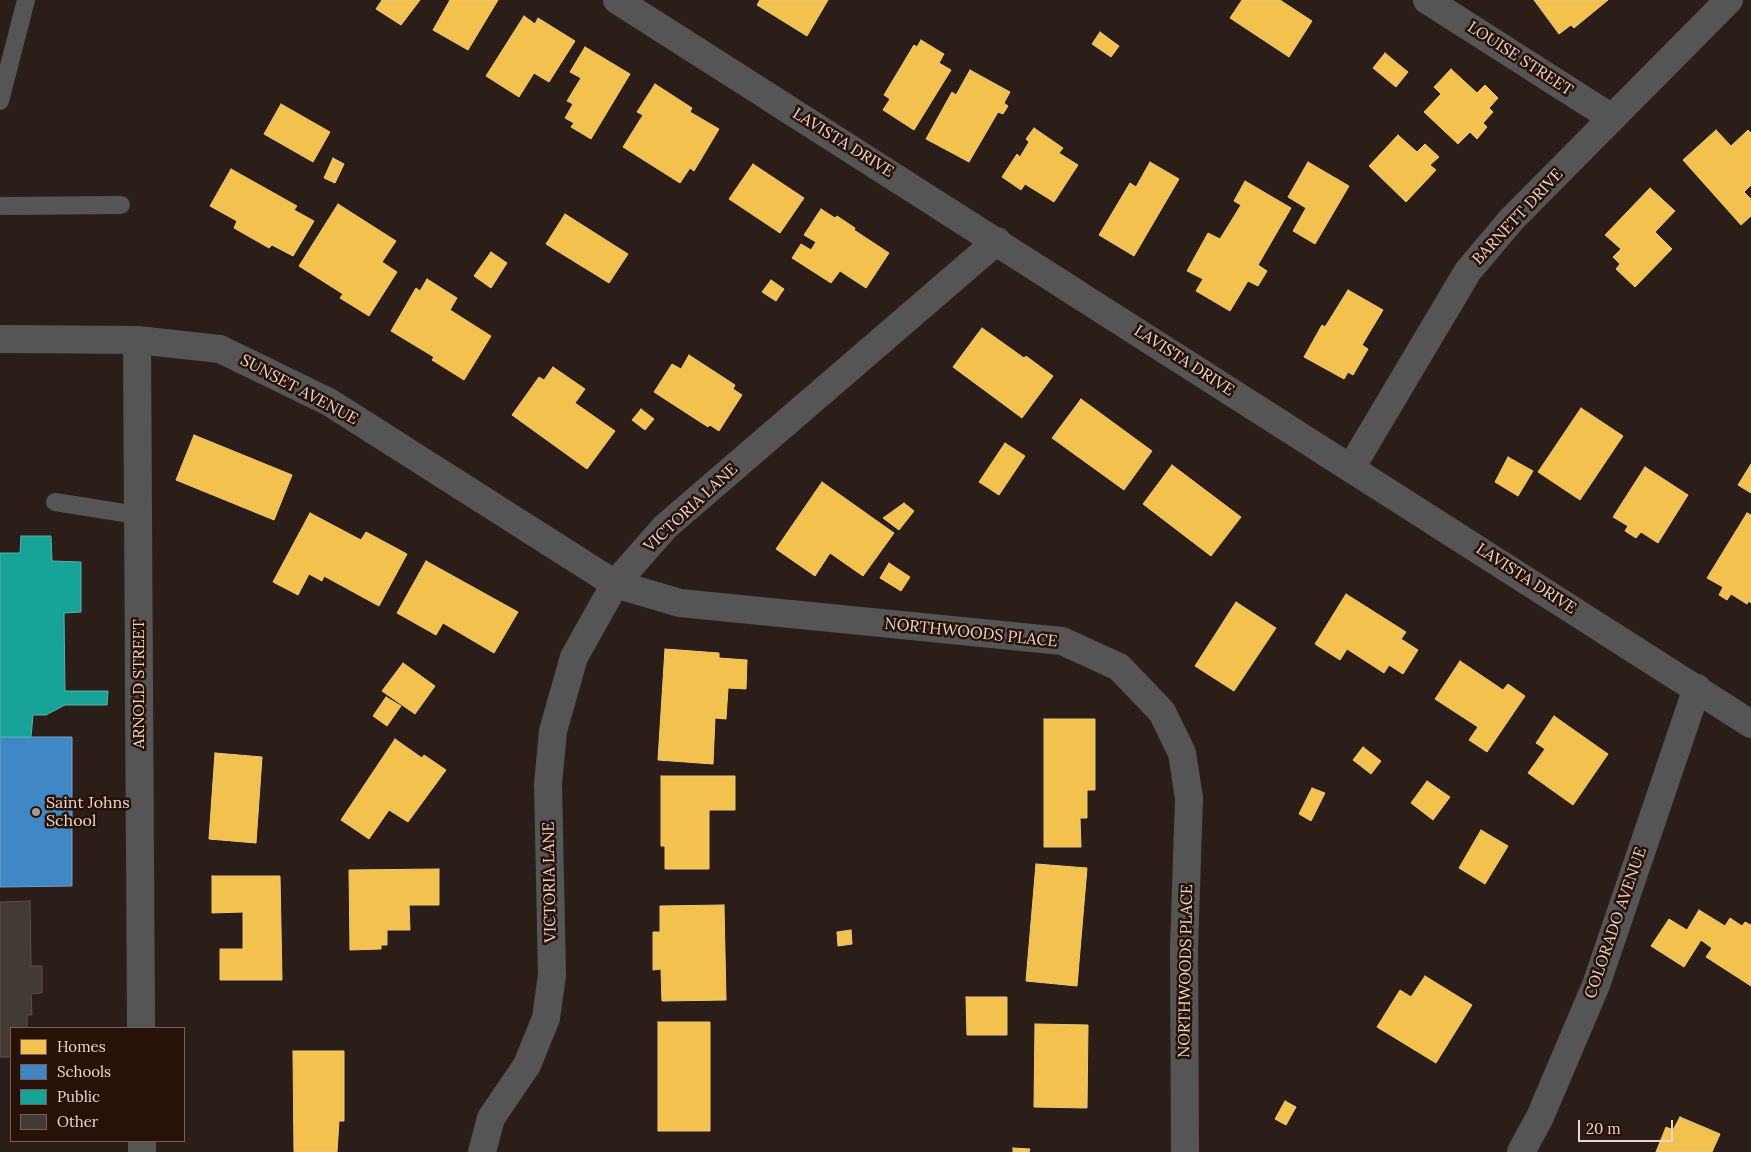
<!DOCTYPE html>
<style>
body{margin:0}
#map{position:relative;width:1751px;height:1152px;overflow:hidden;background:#2b1e19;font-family:Lora,serif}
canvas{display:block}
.legend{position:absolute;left:10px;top:1027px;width:175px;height:115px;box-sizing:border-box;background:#281208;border:1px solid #756158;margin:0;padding:6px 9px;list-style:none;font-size:15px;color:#e8d7d0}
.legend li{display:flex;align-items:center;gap:10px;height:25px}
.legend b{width:25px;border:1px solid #756158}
.scale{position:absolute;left:1578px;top:1120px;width:95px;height:22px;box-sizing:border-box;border:2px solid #e8d7d0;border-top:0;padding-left:6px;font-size:15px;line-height:18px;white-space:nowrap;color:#e8d7d0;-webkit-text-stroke:4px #281208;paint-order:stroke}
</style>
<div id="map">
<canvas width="1751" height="1152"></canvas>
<ul class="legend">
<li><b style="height:14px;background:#f2c14e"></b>Homes</li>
<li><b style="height:14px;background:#3f88c5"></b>Schools</li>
<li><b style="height:14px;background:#17a398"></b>Public</li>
<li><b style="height:14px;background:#443a35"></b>Other</li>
</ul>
<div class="scale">20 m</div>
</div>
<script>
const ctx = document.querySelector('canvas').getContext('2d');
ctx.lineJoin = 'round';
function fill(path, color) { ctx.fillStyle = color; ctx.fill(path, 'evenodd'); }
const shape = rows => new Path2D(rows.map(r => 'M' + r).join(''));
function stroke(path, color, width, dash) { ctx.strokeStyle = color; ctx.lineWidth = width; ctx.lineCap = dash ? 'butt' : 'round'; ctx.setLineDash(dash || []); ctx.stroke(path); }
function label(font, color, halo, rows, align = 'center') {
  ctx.font = font + ' Lora,serif'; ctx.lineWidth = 5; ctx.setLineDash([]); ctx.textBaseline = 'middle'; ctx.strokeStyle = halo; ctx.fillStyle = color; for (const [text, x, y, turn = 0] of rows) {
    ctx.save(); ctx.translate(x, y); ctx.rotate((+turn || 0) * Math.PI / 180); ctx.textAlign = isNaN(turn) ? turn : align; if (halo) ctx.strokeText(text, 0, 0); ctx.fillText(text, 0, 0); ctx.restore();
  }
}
const homes = shape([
 [382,0,420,0,401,25,376,9,382,0],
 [450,0,498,0,468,50,433,30,450,0],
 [760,0,828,0,807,36,757,5,760,0],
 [1242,0,1280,0,1312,21,1289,57,1230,18,1242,0],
 [1534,0,1608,0,1574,28,1571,25,1559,34,1534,0],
 [524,16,535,24,538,18,575,41,549,82,534,73,519,97,486,76,524,16],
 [1100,32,1119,46,1111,57,1092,44,1100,32],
 [921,40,944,54,939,63,951,70,914,130,883,110,890,99,884,95,914,45,917,47,921,40],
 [585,47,630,74,591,139,571,127,574,123,565,118,573,104,567,101,581,78,570,72,585,47],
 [1385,53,1408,72,1396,87,1373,68,1385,53],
 [1451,69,1477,93,1485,85,1498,98,1489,108,1493,112,1483,123,1487,127,1477,139,1470,132,1458,144,1424,112,1441,94,1434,87,1451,69],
 [970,70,1010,92,1004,103,1008,106,1003,114,998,112,969,162,926,139,952,92,956,95,970,70],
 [655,84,692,108,690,112,719,129,694,171,690,168,680,183,623,147,643,115,637,112,655,84],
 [281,104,330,132,313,162,264,134,281,104],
 [1034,128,1063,148,1059,153,1078,165,1054,202,1025,184,1021,190,1002,177,1017,154,1020,157,1029,142,1026,139,1034,128],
 [1716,130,1731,146,1748,130,1751,133,1751,185,1744,192,1751,199,1751,216,1741,225,1683,160,1716,130],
 [1398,135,1417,152,1425,144,1439,157,1430,165,1436,170,1406,202,1369,166,1398,135],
 [333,158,344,164,335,183,324,178,333,158],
 [1150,162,1179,179,1134,256,1099,235,1130,183,1136,187,1150,162],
 [1308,162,1349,186,1315,244,1293,231,1306,208,1288,197,1308,162],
 [753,164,804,198,780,233,729,199,753,164],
 [231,169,297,206,294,210,314,221,293,256,272,245,269,248,234,228,237,221,210,206,231,169],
 [1245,181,1291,208,1258,265,1267,271,1258,286,1248,281,1230,311,1196,291,1203,279,1187,271,1208,233,1220,239,1241,205,1234,201,1245,181],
 [1650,188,1675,211,1655,232,1672,249,1635,287,1616,269,1620,264,1613,257,1621,249,1605,235,1650,188],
 [338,204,396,241,382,262,397,272,369,316,340,298,343,294,299,266,338,204],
 [821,209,835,218,837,216,855,228,854,230,889,253,866,288,840,271,831,283,792,258,801,244,811,250,816,242,804,235,821,209],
 [565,214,628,254,609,283,546,244,565,214],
 [491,252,507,263,491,288,474,276,491,252],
 [427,279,457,298,450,310,491,336,464,380,432,360,434,357,391,331,416,288,420,291,427,279],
 [771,280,784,289,776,301,762,292,771,280],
 [1348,290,1383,310,1362,345,1368,349,1353,375,1348,372,1344,379,1304,357,1322,325,1325,327,1348,290],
 [982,328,1024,358,1026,356,1053,376,1022,418,953,367,982,328],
 [689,355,735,385,733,389,742,395,719,431,710,425,708,427,654,392,672,364,681,369,689,355],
 [553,367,585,389,575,403,615,431,587,469,512,415,539,377,544,380,553,367],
 [1081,399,1152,451,1124,490,1052,438,1081,399],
 [1581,408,1623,436,1580,500,1538,472,1581,408],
 [641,409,654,419,645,430,632,420,641,409],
 [194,435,292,475,274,520,176,480,194,435],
 [1005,443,1025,456,999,495,979,482,1005,443],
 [1508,457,1533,471,1518,496,1495,482,1508,457],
 [1751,464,1751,493,1738,485,1751,464],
 [1172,465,1241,517,1211,556,1143,504,1172,465],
 [1645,467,1688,495,1658,543,1641,532,1636,538,1625,531,1628,526,1613,517,1645,467],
 [822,482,894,533,863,576,830,553,815,576,776,549,822,482],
 [904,503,914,511,899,530,883,518,904,503],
 [310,513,361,540,366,532,407,554,379,606,324,576,322,581,309,574,298,595,273,582,310,513],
 [1747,513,1751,515,1751,603,1749,601,1747,604,1731,594,1727,600,1719,595,1723,587,1707,578,1747,513],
 [426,561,518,612,494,653,443,623,436,635,397,613,426,561],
 [889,563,910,577,901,591,880,578,889,563],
 [1346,594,1406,632,1401,639,1418,650,1403,674,1389,665,1384,673,1347,649,1340,660,1315,644,1346,594],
 [1236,602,1276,628,1234,691,1195,666,1236,602],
 [665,649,719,653,719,658,747,660,746,689,728,688,726,719,715,718,713,764,658,760,665,649],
 [1460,661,1503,690,1508,684,1525,696,1487,752,1469,740,1478,727,1435,699,1460,661],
 [403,663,435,686,415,714,382,691,403,663],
 [386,697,401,706,387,726,373,716,386,697],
 [1554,716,1608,754,1573,805,1528,773,1545,749,1536,743,1554,716],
 [1044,719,1095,719,1095,790,1087,790,1087,818,1080,818,1081,847,1044,847,1044,719],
 [395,739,422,758,424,755,446,770,408,822,389,810,369,839,341,820,395,739],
 [1363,747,1381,761,1371,774,1353,760,1363,747],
 [215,753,262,757,256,843,209,839,215,753],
 [661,776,735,776,735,810,709,810,709,869,665,869,665,846,661,846,661,776],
 [1427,781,1450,797,1433,820,1411,803,1427,781],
 [1312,788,1325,793,1311,821,1299,814,1312,788],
 [1481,830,1508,846,1485,884,1459,868,1481,830],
 [1036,864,1087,868,1077,986,1026,981,1036,864],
 [439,869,439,905,409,905,410,930,387,930,387,945,381,945,381,949,350,950,349,870,439,869],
 [212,876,280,876,282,980,220,980,220,949,243,949,243,912,212,913,212,876],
 [724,905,726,1000,662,1001,661,969,653,970,653,932,660,932,660,906,724,905],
 [1699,910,1725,926,1730,918,1742,926,1745,922,1751,925,1751,986,1706,957,1712,948,1701,940,1684,967,1651,946,1669,919,1687,930,1699,910],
 [851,930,852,944,838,946,837,932,851,930],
 [1425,976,1472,1005,1436,1063,1377,1027,1400,990,1411,997,1425,976],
 [966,997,1007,997,1007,1035,967,1035,966,997],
 [658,1022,710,1022,710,1131,658,1131,658,1022],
 [1035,1024,1088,1025,1087,1108,1034,1107,1035,1024],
 [293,1051,344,1051,344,1121,339,1121,337,1152,294,1152,293,1051],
 [1285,1101,1296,1107,1286,1125,1275,1119,1285,1101],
 [1680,1117,1720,1134,1712,1152,1656,1152,1666,1127,1673,1130,1680,1117],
 [1013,1148,1030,1149,1029,1152,1013,1152,1013,1148]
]);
fill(homes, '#f2c14e');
stroke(homes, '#efc875', 1);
const schools = shape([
 [0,737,72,737,72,886,0,887,0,737]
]);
fill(schools, '#3f88c5');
stroke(schools, '#72a0c8', 1);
const public = shape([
 [21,536,51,536,52,561,81,562,81,612,64,613,65,691,108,691,107,705,65,705,46,715,33,715,31,737,0,737,0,553,20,553,21,536]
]);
fill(public, '#17a398');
stroke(public, '#56b3a9', 1);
const building = shape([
 [30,901,31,966,42,966,42,993,31,994,32,1015,27,1015,27,1028,11,1028,11,1057,0,1057,0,902,30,901]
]);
fill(building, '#443a35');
stroke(building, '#5b504b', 1);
stroke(shape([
 [0,101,26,0],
 [0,206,121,205],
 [55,502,137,515]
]), '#555556', 18);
stroke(shape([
 [617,0,1751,724],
 [1427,0,1612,118],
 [0,339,137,340,220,349,329,402,615,584,680,603,1062,641,1119,667,1162,712,1182,753,1189,798,1184,949,1185,1152],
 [137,340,141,1028],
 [1351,468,1468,271,1512,219,1729,0],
 [142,1141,142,1152],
 [482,1152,491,1118,527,1065,546,1018,552,975,548,784,553,731,574,657,615,584,665,527,997,241],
 [1521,1152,1540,1117,1596,985,1697,688]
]), '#555556', 28);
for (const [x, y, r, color] of [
 [36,812,5,"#a69690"]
]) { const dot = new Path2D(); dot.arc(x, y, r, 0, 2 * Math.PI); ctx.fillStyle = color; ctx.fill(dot); stroke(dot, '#281208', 2); }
label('16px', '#e8d7d0', '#281208', [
 ["LOUISE STREET",1520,59,33],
 ["LAVISTA DRIVE",843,143,32],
 ["BARNETT DRIVE",1518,217,-47],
 ["LAVISTA DRIVE",1184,361,33],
 ["SUNSET AVENUE",299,390,28],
 ["VICTORIA LANE",691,508,-43],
 ["LAVISTA DRIVE",1526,579,33],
 ["NORTHWOODS PLACE",971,633,6],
 ["ARNOLD STREET",139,684,-90],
 ["VICTORIA LANE",550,882,-91],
 ["COLORADO AVENUE",1616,923,-71],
 ["NORTHWOODS PLACE",1186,971,-89]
]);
label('16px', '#e8d7d0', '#281208', [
 ["Saint Johns",46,803],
 ["School",46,821]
], 'left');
</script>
